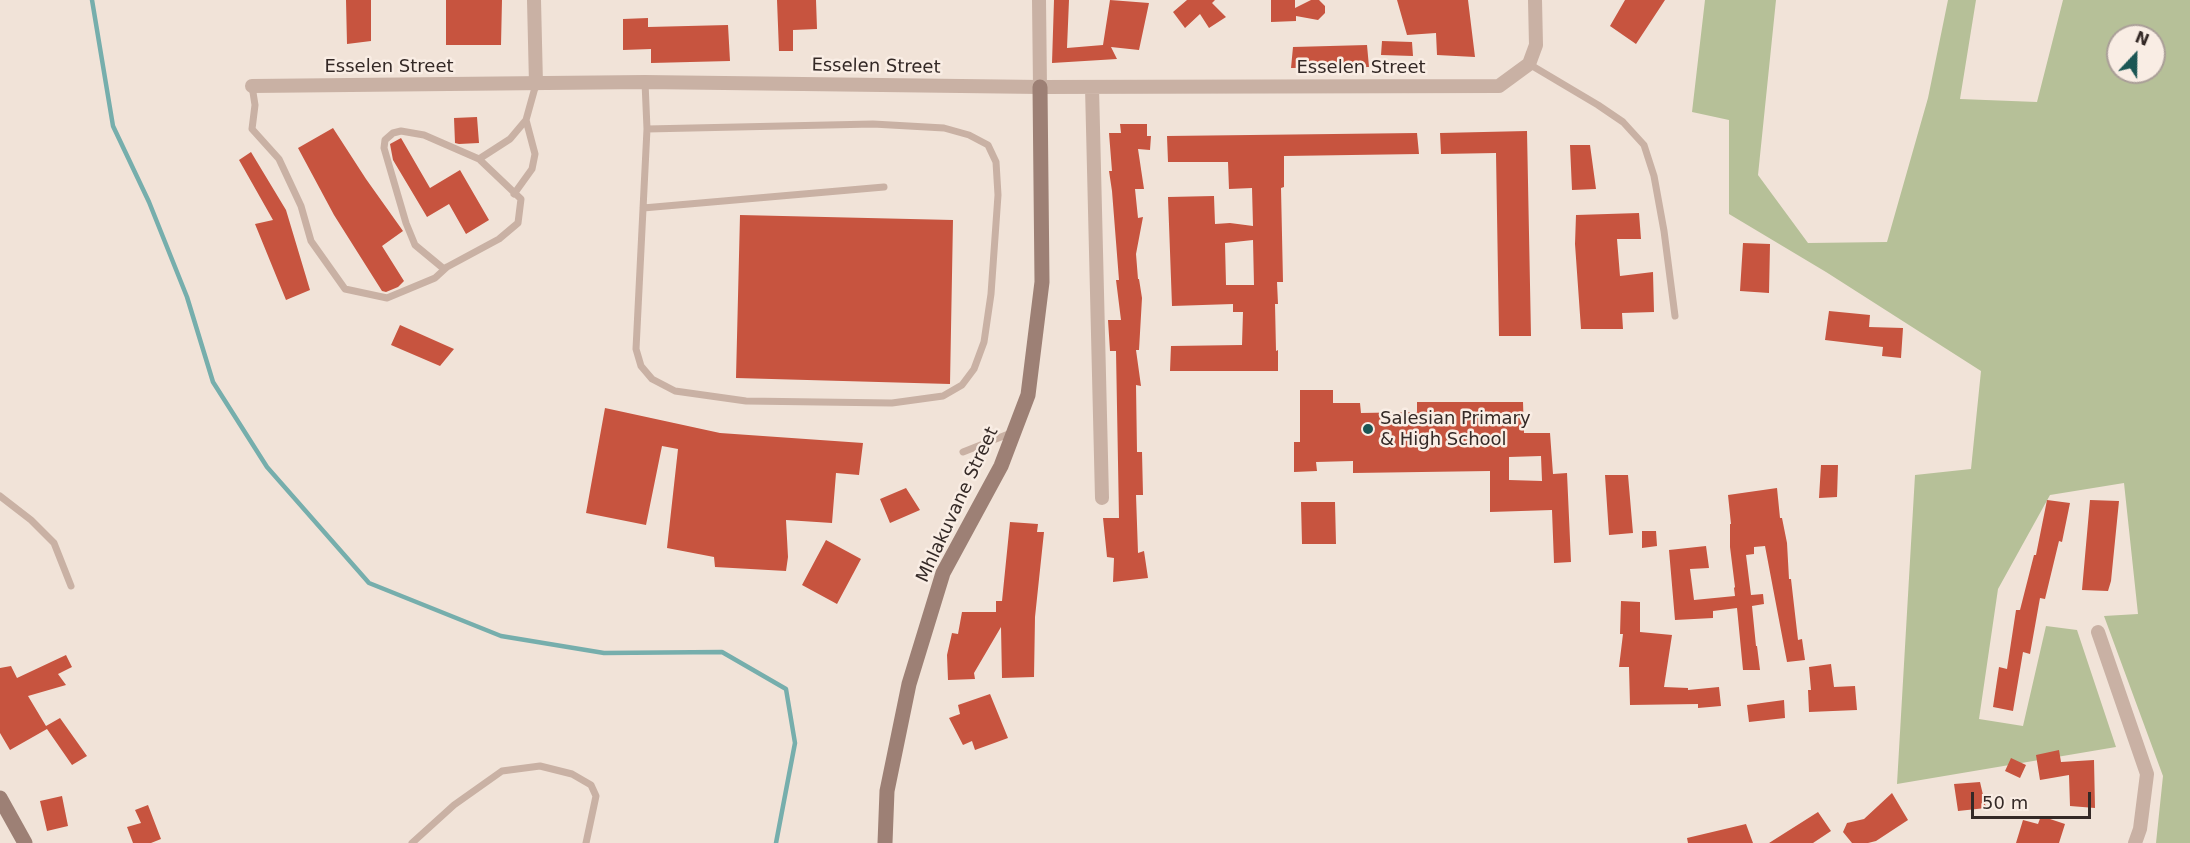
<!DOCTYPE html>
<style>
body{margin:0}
#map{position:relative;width:2190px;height:843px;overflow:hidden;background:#f1e3d8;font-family:"DejaVu Sans",sans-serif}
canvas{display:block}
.north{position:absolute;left:2106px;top:24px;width:60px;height:60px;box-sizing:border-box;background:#f9ede4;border:2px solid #aa9f98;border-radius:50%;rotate:22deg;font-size:16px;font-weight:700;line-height:24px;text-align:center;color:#342926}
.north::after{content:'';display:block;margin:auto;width:21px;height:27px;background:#1b5654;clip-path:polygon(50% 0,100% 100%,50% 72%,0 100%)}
.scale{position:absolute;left:1971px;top:792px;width:120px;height:27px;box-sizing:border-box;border:3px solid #342926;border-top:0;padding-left:8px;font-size:18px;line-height:21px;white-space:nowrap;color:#342926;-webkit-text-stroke:4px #f9ede4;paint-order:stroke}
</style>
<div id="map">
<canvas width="2190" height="843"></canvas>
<div class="north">N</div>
<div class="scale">50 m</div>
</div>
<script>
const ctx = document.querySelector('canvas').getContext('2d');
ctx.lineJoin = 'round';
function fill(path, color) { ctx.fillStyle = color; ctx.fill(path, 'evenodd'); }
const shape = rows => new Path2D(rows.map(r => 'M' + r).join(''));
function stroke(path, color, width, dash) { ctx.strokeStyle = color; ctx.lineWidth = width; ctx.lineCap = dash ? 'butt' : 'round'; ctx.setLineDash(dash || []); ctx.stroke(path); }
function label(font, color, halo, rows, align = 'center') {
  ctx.font = font + ' "DejaVu Sans",sans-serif'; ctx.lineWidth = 5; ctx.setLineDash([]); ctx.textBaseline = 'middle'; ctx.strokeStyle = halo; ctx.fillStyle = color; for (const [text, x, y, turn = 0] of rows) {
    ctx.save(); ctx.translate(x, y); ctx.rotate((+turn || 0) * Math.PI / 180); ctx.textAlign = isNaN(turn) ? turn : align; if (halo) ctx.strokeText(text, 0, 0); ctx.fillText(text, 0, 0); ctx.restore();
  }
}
fill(shape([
 [1705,0,1776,0,1758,175,1808,243,1887,242,1928,98,1948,0,1976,0,1960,99,2037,102,2063,0,2190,0,2190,843,2156,843,2163,776,2104,616,2138,614,2124,483,2050,495,1998,589,1979,719,2023,726,2046,626,2077,630,2116,747,1897,784,1915,475,1971,469,1981,371,1826,272,1729,214,1729,120,1692,112],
 [2118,36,2154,36,2154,72,2118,72]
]), '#b6c098');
stroke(shape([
 [92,0,113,126,149,202,187,297,213,382,267,467,369,583,501,636,604,653,722,652,786,689,795,743,776,843]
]), '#76aeac', 4.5);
fill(shape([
 [346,0,371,0,371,41,347,44],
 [446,0,502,0,501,45,446,45],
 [777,0,816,0,817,29,793,30,793,51,779,51],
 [1054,0,1069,0,1067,48,1103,45,1110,0,1149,3,1139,50,1111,47,1117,59,1052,63],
 [1187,0,1215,0,1212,3,1226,17,1209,28,1200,14,1185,28,1173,12],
 [1271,0,1295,0,1295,8,1311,0,1319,0,1325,6,1325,13,1318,20,1296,16,1296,21,1271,22],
 [1397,0,1468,0,1475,57,1437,55,1436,33,1407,35],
 [1625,0,1665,0,1636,44,1610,26],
 [648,18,648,27,728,25,730,61,651,63,651,49,623,50,623,19],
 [1382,41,1412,42,1413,56,1381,55],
 [1367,45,1369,67,1291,68,1293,47],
 [477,117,479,143,459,144,455,143,454,118],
 [1120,124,1147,124,1147,136,1151,136,1150,150,1138,149,1144,189,1135,189,1138,218,1143,217,1136,254,1138,279,1139,279,1142,298,1139,350,1136,350,1141,386,1136,385,1137,452,1142,452,1143,495,1136,495,1138,553,1144,551,1148,578,1113,582,1114,558,1107,557,1103,518,1119,518,1116,351,1110,351,1108,320,1121,320,1116,280,1119,280,1112,191,1109,171,1112,171,1109,133,1121,133],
 [333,128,366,179,403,231,382,246,404,281,398,287,386,292,382,291,334,215,298,148],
 [1527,131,1531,336,1499,336,1496,153,1441,154,1440,133],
 [1417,133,1419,154,1284,156,1284,187,1281,188,1283,282,1277,282,1278,304,1275,304,1276,351,1278,350,1278,371,1170,371,1171,346,1242,345,1243,312,1233,312,1233,304,1172,306,1168,197,1214,196,1215,224,1230,223,1253,226,1252,188,1229,189,1228,162,1168,162,1167,136],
 [1253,240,1254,285,1226,285,1225,243],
 [401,138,430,188,460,170,489,220,466,234,449,204,427,217,393,160,390,144],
 [1570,145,1590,145,1596,189,1572,190],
 [251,152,286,210,310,290,286,300,255,224,273,220,239,160],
 [1639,213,1641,239,1617,239,1620,276,1653,272,1654,312,1622,313,1623,329,1581,329,1575,244,1576,215],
 [740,215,953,220,950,384,736,378],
 [1743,243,1770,244,1769,293,1740,291],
 [1829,311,1870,315,1869,327,1903,328,1901,358,1882,356,1883,347,1825,340],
 [400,325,454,349,440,366,391,345],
 [1300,390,1333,390,1333,403,1360,403,1361,413,1417,412,1417,402,1523,402,1524,433,1550,433,1553,474,1567,473,1571,562,1554,563,1552,510,1490,512,1490,471,1353,473,1353,461,1316,462,1317,471,1294,472,1294,442,1300,442],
 [1541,456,1542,481,1509,480,1509,457],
 [605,408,720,433,863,443,859,475,836,473,832,523,786,520,788,557,786,571,715,567,714,557,667,548,678,449,662,446,646,525,586,513],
 [1821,465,1838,465,1837,497,1819,498],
 [1605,475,1628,475,1633,533,1609,535],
 [906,488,920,510,890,523,880,499],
 [1777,488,1780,518,1782,518,1787,543,1789,579,1791,579,1798,640,1802,639,1805,660,1787,662,1765,546,1754,547,1754,554,1746,555,1751,595,1763,594,1764,604,1752,606,1756,646,1757,646,1760,670,1743,670,1737,608,1713,611,1713,618,1675,620,1669,550,1706,546,1709,568,1690,569,1694,600,1735,596,1734,588,1735,587,1730,547,1730,524,1731,524,1728,495],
 [2047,500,2070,503,2062,542,2059,541,2045,599,2040,598,2030,654,2023,652,2013,711,1993,707,1999,667,2007,669,2016,610,2020,610,2034,555,2036,555],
 [2090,500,2119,501,2111,581,2108,591,2082,590],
 [1301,502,1335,502,1336,544,1302,544],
 [1010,522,1038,524,1037,532,1044,532,1035,617,1034,677,1002,678,1001,627,974,673,975,679,948,680,947,655,952,633,958,634,962,612,996,612,996,601,1002,601],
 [1642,531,1656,531,1657,546,1642,548],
 [826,540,861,559,837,604,802,585],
 [1621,601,1640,602,1640,632,1672,635,1664,687,1688,688,1688,690,1719,687,1721,706,1698,708,1698,704,1630,705,1629,667,1619,667,1623,634,1620,634],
 [66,655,72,667,58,674,66,685,28,696,46,726,60,718,87,756,72,765,47,729,10,750,0,733,0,668,11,666,17,678],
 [1831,664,1834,687,1855,686,1857,710,1809,712,1808,690,1811,690,1809,667],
 [990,694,1008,738,975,750,972,741,963,745,949,718,960,714,958,705],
 [1784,700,1785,718,1749,722,1747,705],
 [2059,750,2061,762,2094,760,2095,808,2070,806,2069,775,2040,780,2036,755],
 [2011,758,2026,765,2020,778,2005,771],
 [1980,782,1986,808,1958,811,1954,784],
 [1892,793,1908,820,1876,841,1868,843,1852,843,1843,832,1847,823,1864,819],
 [62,796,68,826,47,831,40,801],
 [148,805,161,839,151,843,133,843,127,827,141,823,135,810],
 [1818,812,1831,831,1813,843,1769,843],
 [2041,816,2065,824,2059,843,2016,843,2023,820,2038,824],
 [1746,824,1753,843,1688,843,1687,838]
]), '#c7543f');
stroke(shape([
 [1529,64,1598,105,1623,122,1644,145,1654,176,1664,231,1675,316],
 [645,82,647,129,636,349,641,366,652,379,675,391,746,401,892,403,943,396,962,385,974,369,984,342,991,294,998,195,996,162,988,145,969,135,944,128,873,124,647,129],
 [252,86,255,105,252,129,279,159,301,206,311,241,345,289,387,298,435,278,447,267,444,269,415,245,406,223,384,148,385,140,393,133,401,131,424,135,479,159,521,199,518,223,499,239,447,267],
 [479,159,510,139,526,120,536,84],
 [514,194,532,169,535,154,526,120],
 [643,208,884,187],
 [963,452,1011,433],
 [0,496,31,520,54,543,71,586],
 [412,843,454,805,502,771,540,766,572,774,591,785,596,796,586,843]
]), '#c9b1a4', 7);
stroke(shape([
 [534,0,536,84],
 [1039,0,1040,87],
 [252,86,645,82,1040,87,1499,86,1529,64,1536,45,1535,0],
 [1092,87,1102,498],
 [2098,632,2147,774,2140,829,2135,843]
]), '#c9b1a4', 14);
stroke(shape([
 [0,798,25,843],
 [885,843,887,791,909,684,943,573,1001,466,1028,395,1042,282,1040,87]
]), '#9d8075', 15);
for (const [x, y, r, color] of [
 [1368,429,6,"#1b5654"]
]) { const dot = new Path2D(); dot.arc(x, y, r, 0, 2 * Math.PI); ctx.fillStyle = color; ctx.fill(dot); stroke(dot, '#f9ede4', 2); }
label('18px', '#342926', '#f9ede4', [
 ["Esselen Street",389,67],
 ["Esselen Street",876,67,1],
 ["Esselen Street",1361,68],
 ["Mhlakuvane Street",958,505,-65]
]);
label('18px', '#342926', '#f9ede4', [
 ["Salesian Primary",1380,419],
 ["& High School",1380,440]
], 'left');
</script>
